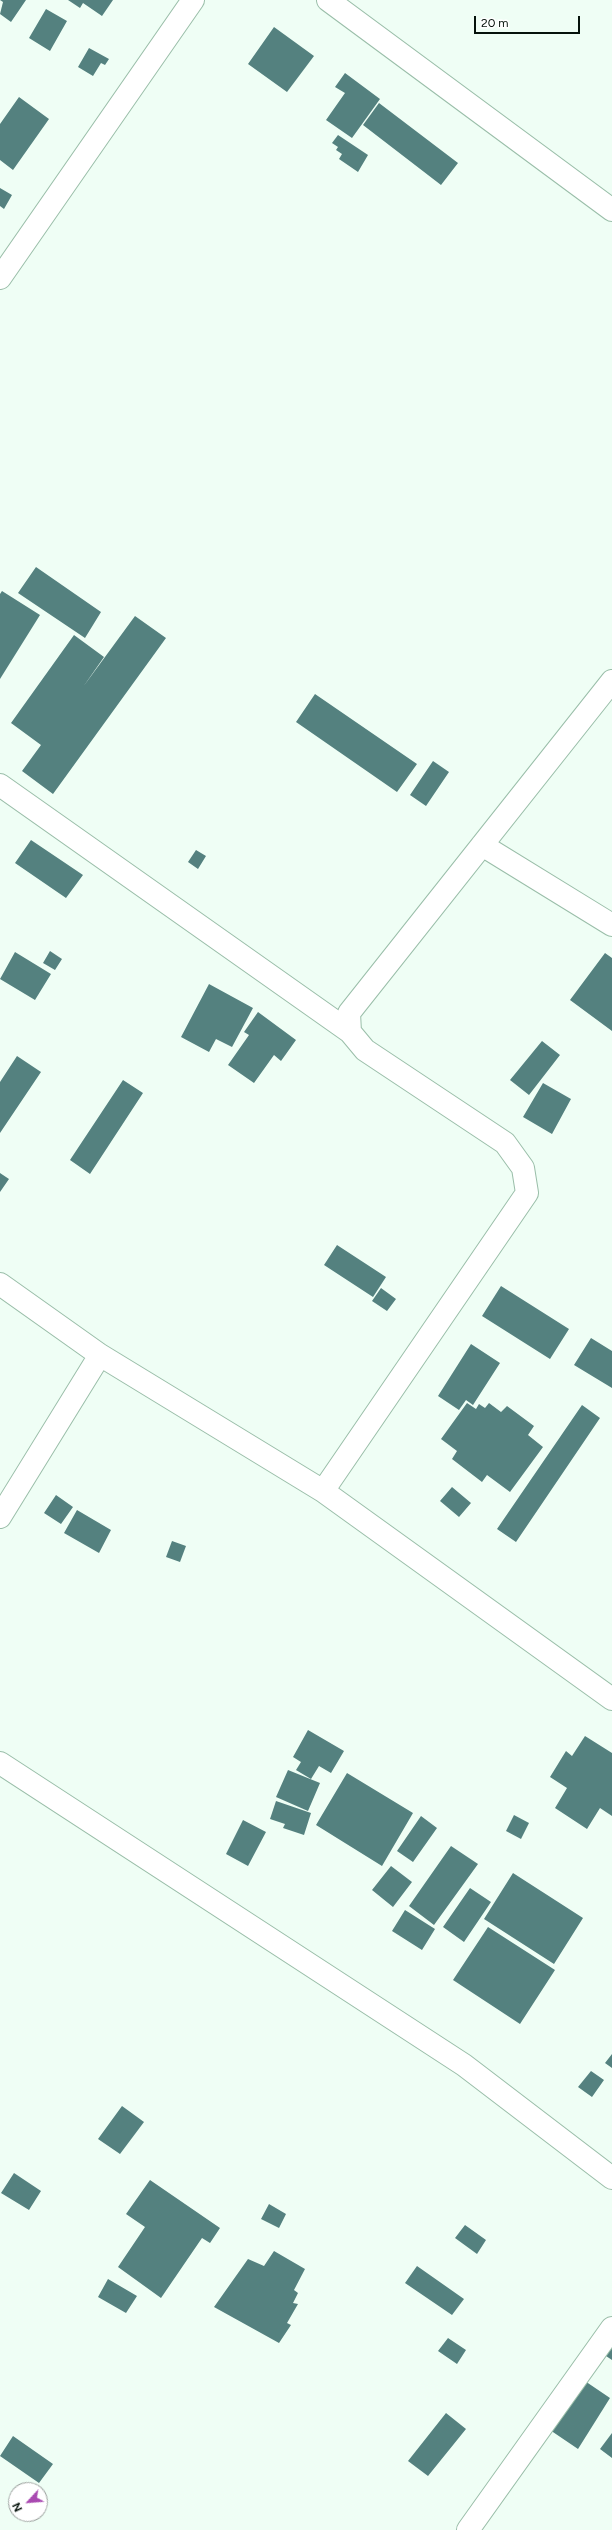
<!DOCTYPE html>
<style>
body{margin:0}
#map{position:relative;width:612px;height:2530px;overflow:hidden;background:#effef5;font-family:Figtree,sans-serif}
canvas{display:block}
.north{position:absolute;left:8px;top:2482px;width:40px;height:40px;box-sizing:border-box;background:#fff;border:1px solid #9ba09d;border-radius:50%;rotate:244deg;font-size:11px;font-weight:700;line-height:16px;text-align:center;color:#05120b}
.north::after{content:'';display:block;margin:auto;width:14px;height:18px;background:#a949b1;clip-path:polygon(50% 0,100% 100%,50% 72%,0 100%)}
.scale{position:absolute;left:474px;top:16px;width:106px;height:18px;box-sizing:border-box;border:2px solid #05120b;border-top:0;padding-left:5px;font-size:12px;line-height:14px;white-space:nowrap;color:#05120b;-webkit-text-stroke:3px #fff;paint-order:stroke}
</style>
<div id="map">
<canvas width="612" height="2530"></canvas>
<div class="north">N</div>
<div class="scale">20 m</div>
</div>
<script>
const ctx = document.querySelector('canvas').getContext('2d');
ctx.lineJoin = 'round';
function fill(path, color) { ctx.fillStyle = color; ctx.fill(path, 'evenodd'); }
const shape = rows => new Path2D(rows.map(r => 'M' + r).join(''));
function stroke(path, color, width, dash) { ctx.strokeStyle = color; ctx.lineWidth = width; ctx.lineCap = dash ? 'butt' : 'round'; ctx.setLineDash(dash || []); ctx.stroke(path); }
fill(shape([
 [0,0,26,0,11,22,0,14,3,2],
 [68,0,113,0,102,16,83,3,80,8],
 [46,9,67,21,50,51,29,38],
 [274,27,314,56,287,92,248,64],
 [89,48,109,59,105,65,101,63,93,76,78,67],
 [345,73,380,99,352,138,326,120,345,93,335,87],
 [19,97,49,119,13,170,0,160,0,124],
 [379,103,458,163,441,185,363,125],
 [338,135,368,155,358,172,339,159,342,154,336,150,338,147,332,143],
 [0,188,12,195,4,209,0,206],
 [36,567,101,612,85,638,18,593],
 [2,591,40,615,0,679,0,594],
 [135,616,166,638,53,794,22,771,41,745,11,723,74,635,104,657,83,687],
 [315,694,417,764,397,792,296,722],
 [433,761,449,772,426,806,410,795],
 [31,840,83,875,66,898,15,863],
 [196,850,206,856,198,869,188,862],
 [50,951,62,959,55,970,43,963],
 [15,952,51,974,35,1000,0,979],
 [605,953,612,958,612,1031,570,1000],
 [209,984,253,1008,232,1047,216,1039,209,1052,181,1037],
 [258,1012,296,1040,281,1061,274,1055,254,1083,228,1065,249,1035,244,1032],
 [542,1041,560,1055,529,1095,510,1080],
 [17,1056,41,1072,0,1133,0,1082],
 [123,1080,143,1093,90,1174,70,1160],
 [543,1083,571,1099,552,1134,523,1117],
 [0,1173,9,1179,0,1192],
 [337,1245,386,1277,373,1297,324,1265],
 [501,1286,569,1329,550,1359,482,1316],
 [381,1288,396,1299,387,1311,372,1301],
 [591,1338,612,1351,612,1388,574,1365],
 [471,1344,500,1363,473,1405,466,1400,459,1410,438,1396],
 [467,1403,476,1409,479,1404,485,1408,489,1403,501,1412,507,1406,534,1426,528,1435,543,1447,510,1492,487,1475,482,1482,452,1459,457,1451,441,1439],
 [582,1405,600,1418,516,1542,497,1529],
 [452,1487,471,1503,459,1517,440,1501],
 [56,1495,73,1507,61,1524,44,1513],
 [77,1510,111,1530,99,1553,64,1533],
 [172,1541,186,1546,180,1562,166,1557],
 [308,1730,344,1751,331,1773,319,1766,311,1779,296,1770,301,1762,293,1757],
 [585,1736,612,1753,612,1816,600,1808,587,1829,555,1808,567,1788,550,1777,566,1751,572,1756],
 [288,1770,320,1783,308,1811,276,1797],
 [347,1773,413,1813,382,1866,316,1825],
 [276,1801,311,1813,304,1835,283,1828,285,1824,270,1819],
 [514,1815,529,1823,521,1839,506,1831],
 [421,1816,437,1828,413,1862,397,1851],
 [243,1820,266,1832,248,1866,226,1854],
 [451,1846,478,1864,434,1925,409,1906],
 [391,1866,412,1882,393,1907,372,1890],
 [513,1873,583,1918,554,1964,484,1919],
 [470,1888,491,1902,464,1942,443,1927],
 [405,1910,435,1929,422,1950,392,1931],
 [488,1927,555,1970,520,2024,453,1980],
 [612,2054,612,2068,605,2063],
 [591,2071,604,2080,592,2097,578,2087],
 [122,2106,144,2122,120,2154,98,2139],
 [14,2173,41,2191,29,2210,1,2193],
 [150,2180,220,2228,210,2243,202,2238,161,2298,118,2267,145,2227,126,2214],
 [269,2204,286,2214,279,2228,261,2219],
 [465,2225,486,2240,477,2254,455,2238],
 [274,2251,305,2269,294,2290,298,2293,293,2303,298,2304,287,2323,291,2325,279,2343,214,2307,248,2259,264,2266],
 [417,2266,464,2299,452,2315,405,2283],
 [108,2279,137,2296,126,2313,98,2297],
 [448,2338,466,2350,457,2364,438,2351],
 [612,2346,612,2360,606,2356],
 [579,2377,610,2398,578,2449,547,2428],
 [446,2413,466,2429,428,2476,408,2461],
 [612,2433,612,2458,600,2449],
 [13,2436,53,2464,39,2483,0,2456]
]), '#54817f');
const minor = shape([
 [328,0,612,210],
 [0,278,193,0],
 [0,785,350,1032],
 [482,845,612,925],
 [0,1284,100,1355,323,1491,612,1699],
 [323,1491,527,1193,523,1168,505,1143,365,1050,350,1032,349,1013,612,681],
 [0,1517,100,1355],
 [0,1763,464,2065,612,2178],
 [468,2530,612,2328]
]);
stroke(minor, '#9abea9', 24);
stroke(minor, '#fff', 22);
</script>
